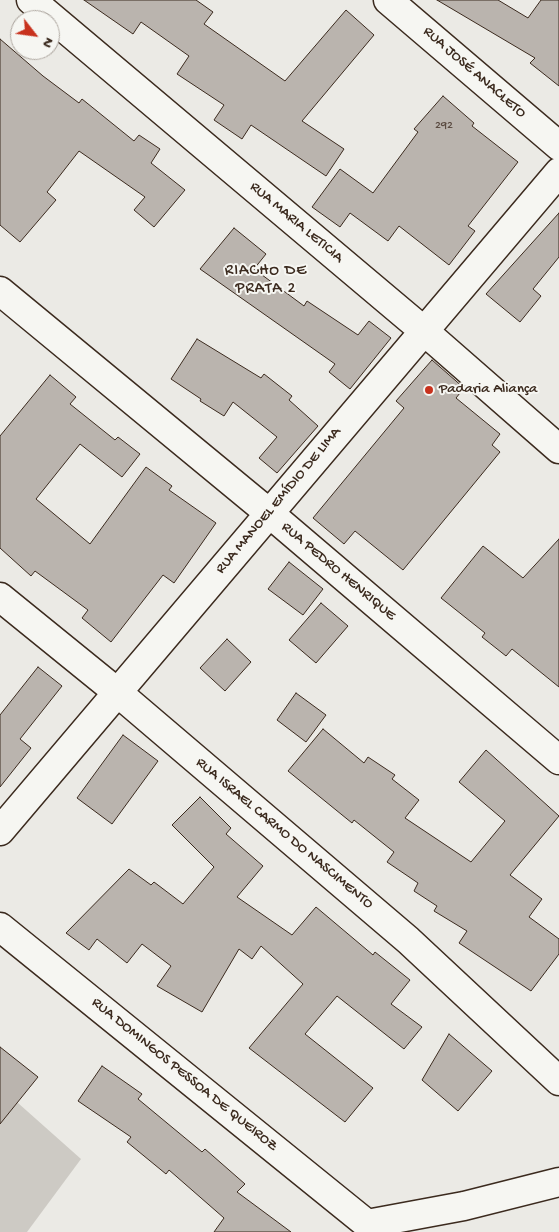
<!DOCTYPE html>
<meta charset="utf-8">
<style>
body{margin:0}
#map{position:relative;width:559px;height:1232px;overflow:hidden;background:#ebeae5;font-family:"Gochi Hand",sans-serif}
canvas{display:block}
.north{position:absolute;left:10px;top:10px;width:50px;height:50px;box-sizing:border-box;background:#f6f6f2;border:1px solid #aba49d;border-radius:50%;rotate:120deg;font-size:14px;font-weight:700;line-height:20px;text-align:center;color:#3b2a1e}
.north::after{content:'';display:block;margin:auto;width:18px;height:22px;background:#c8321e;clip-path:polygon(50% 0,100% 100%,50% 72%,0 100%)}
</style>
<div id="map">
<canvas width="559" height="1232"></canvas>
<div class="north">N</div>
</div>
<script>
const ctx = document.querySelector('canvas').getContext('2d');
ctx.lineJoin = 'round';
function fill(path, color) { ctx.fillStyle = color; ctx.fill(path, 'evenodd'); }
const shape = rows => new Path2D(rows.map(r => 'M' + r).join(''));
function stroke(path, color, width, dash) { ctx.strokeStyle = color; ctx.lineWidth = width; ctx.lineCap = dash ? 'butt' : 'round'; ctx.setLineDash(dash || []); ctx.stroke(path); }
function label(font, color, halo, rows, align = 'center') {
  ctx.font = font + ' "Gochi Hand",sans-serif'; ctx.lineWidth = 4; ctx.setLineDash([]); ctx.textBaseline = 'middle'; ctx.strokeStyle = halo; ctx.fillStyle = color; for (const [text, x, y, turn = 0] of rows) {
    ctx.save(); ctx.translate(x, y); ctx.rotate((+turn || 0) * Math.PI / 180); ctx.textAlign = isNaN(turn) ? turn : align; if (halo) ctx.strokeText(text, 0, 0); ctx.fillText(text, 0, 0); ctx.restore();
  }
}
fill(shape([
 [0,1087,81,1159,27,1232,0,1232]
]), '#cdcac4');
const building = shape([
 [84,0,196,0,213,12,204,24,285,81,346,10,374,35,302,121,344,149,326,176,251,125,242,139,214,120,224,105,177,74,189,56,141,22,133,34,84,0],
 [437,0,498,0,528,18,541,0,559,0,559,86,530,63,535,58,437,0],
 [0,39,43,76,79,103,82,99,134,141,139,135,160,149,151,163,185,190,154,227,134,210,145,197,79,151,47,192,56,200,20,242,0,225,0,39],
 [443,96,474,123,472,126,518,162,468,226,475,231,449,265,399,226,388,241,350,213,340,227,312,207,340,169,373,193,418,132,414,129,443,96],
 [559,213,559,257,533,289,541,296,520,322,486,294,559,213],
 [234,228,266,254,254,269,304,306,307,301,358,335,369,321,391,338,350,389,329,372,335,364,200,269,234,228],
 [197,339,261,378,264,374,292,396,289,400,318,426,277,473,259,458,277,437,233,402,224,416,200,401,201,399,171,379,197,339],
 [432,360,464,388,456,398,500,434,492,445,500,452,403,570,355,531,344,544,313,518,404,408,396,401,432,360],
 [50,375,76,397,70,404,115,440,118,437,140,454,122,477,80,444,36,499,90,544,146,467,172,486,169,490,216,523,174,583,163,575,111,642,82,618,88,610,35,571,31,576,0,548,0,436,50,375],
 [559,539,559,687,512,649,506,656,482,637,485,633,441,598,483,546,523,578,559,539],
 [289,562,323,589,303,615,268,589,289,562],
 [321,603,348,626,316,663,289,640,321,603],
 [227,639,251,662,225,691,200,668,227,639],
 [38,667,62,686,20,739,31,748,0,787,0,715,38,667],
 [296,693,326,715,306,742,277,720,296,693],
 [323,729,364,763,368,757,395,775,392,779,419,800,405,818,471,862,505,821,459,782,486,750,559,816,510,875,542,899,529,917,559,939,559,954,531,991,459,943,467,931,434,911,437,906,414,891,418,883,387,862,394,852,354,820,352,823,288,771,323,729],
 [123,735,158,761,112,824,77,798,123,735],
 [200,797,231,828,226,834,263,866,237,897,292,935,316,907,373,955,375,952,410,980,391,1004,422,1027,404,1049,337,996,305,1034,373,1088,345,1122,249,1048,303,984,261,946,252,959,239,949,202,1012,157,986,171,966,142,944,127,963,97,939,89,950,66,933,129,869,151,885,154,882,183,904,214,867,172,825,200,797],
 [449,1034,492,1071,458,1111,422,1080,449,1034],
 [0,1047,38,1077,0,1124,0,1047],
 [102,1066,142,1094,138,1099,202,1152,205,1149,245,1184,237,1192,291,1232,214,1232,224,1218,169,1170,166,1174,127,1142,131,1137,78,1101,102,1066]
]);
fill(building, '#bab4ae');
stroke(building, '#3b2a1e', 1);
const minor = shape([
 [31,0,424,331,559,449],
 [388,0,559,146],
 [0,291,269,513,559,760],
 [0,597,117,692,408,940,559,1081],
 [0,831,559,172],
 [0,927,367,1224,464,1206,559,1182]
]);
stroke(minor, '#3b2a1e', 31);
stroke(minor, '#f6f6f2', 28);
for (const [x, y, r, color] of [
 [429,390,5,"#c8321e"]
]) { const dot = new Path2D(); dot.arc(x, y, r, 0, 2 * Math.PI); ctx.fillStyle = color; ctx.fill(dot); stroke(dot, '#f6f6f2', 2); }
label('12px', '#5b4c42', null, [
 ["292",444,126]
]);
label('15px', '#3b2a1e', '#f6f6f2', [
 ["RUA JOSÉ ANACLETO",474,73,41],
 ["RUA MARIA LETICIA",296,223,40],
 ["RUA MANOEL EMÍDIO DE LIMA",279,501,-50],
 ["RUA PEDRO HENRIQUE",338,572,40],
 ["RUA ISRAEL CARMO DO NASCIMENTO",284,834,40],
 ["RUA DOMINGOS PESSOA DE QUEIROZ",184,1075,39]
]);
label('15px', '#3b2a1e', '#f6f6f2', [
 ["Padaria Aliança",439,390]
], 'left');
ctx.letterSpacing = '1px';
label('16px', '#3b2a1e', '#f6f6f2', [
 ["RIACHO DE",266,272],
 ["PRATA 2",266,290]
]);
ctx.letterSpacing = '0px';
</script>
